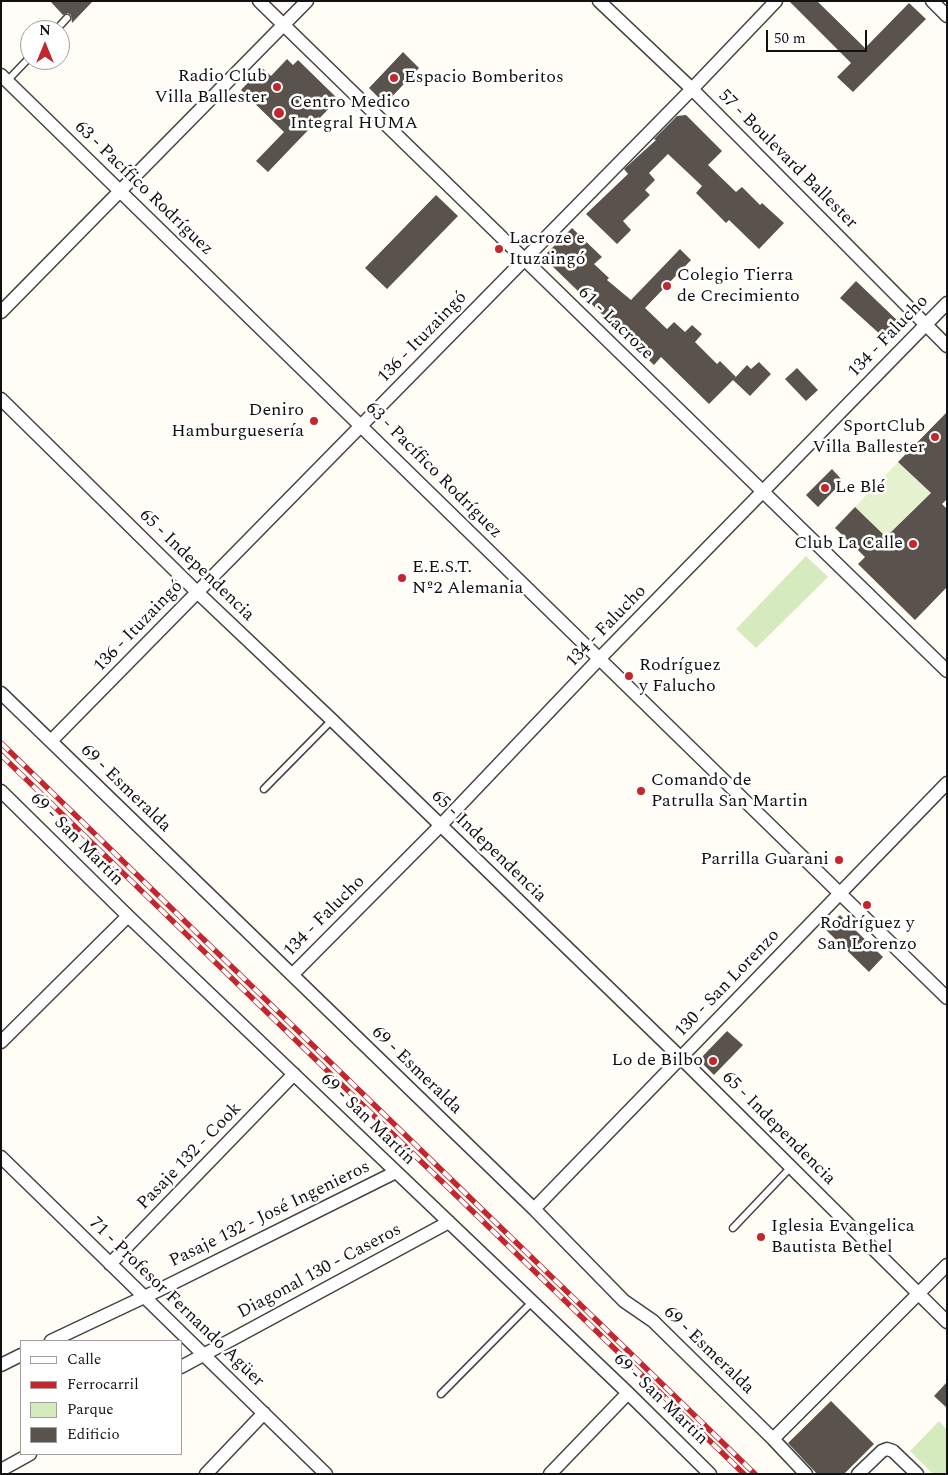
<!DOCTYPE html>
<meta charset="utf-8">
<style>
body{margin:0}
#map{position:relative;width:948px;height:1475px;overflow:hidden;background:#fffdf5;font-family:Spectral,serif}
canvas{display:block}
.frame{position:absolute;inset:0;border:2px solid #111;pointer-events:none}
.legend{position:absolute;left:20px;top:1340px;width:162px;height:115px;box-sizing:border-box;background:#fff;border:1px solid #a0a0a0;margin:0;padding:6px 9px;list-style:none;font-size:15px;color:#111}
.legend li{display:flex;align-items:center;gap:10px;height:25px}
.legend b{width:25px;border:1px solid #a0a0a0}
.north{position:absolute;left:20px;top:20px;width:50px;height:50px;box-sizing:border-box;background:#fff;border:1px solid #a0a0a0;border-radius:50%;rotate:0deg;font-size:14px;font-weight:700;line-height:20px;text-align:center;color:#111}
.north::after{content:'';display:block;margin:auto;width:18px;height:22px;background:#c4262e;clip-path:polygon(50% 0,100% 100%,50% 72%,0 100%)}
.scale{position:absolute;left:766px;top:30px;width:101px;height:22px;box-sizing:border-box;border:2px solid #111;border-top:0;padding-left:6px;font-size:15px;line-height:18px;white-space:nowrap;color:#111;-webkit-text-stroke:4px #fff;paint-order:stroke}
</style>
<div id="map">
<canvas width="948" height="1475"></canvas>
<div class="frame"></div>
<ul class="legend">
<li><b style="height:6px;background:#fff"></b>Calle</li>
<li><b style="height:6px;background:#c4262e"></b>Ferrocarril</li>
<li><b style="height:14px;background:#d5ebbd"></b>Parque</li>
<li><b style="height:14px;background:#5a524d"></b>Edificio</li>
</ul>
<div class="north">N</div>
<div class="scale">50 m</div>
</div>
<script>
const ctx = document.querySelector('canvas').getContext('2d');
ctx.lineJoin = 'round';
function fill(path, color) { ctx.fillStyle = color; ctx.fill(path, 'evenodd'); }
const shape = rows => new Path2D(rows.map(r => 'M' + r).join(''));
function stroke(path, color, width, dash) { ctx.strokeStyle = color; ctx.lineWidth = width; ctx.lineCap = dash ? 'butt' : 'round'; ctx.setLineDash(dash || []); ctx.stroke(path); }
function label(font, color, halo, rows, align = 'center') {
  ctx.font = font + ' Spectral,serif'; ctx.lineWidth = 5; ctx.setLineDash([]); ctx.textBaseline = 'middle'; ctx.strokeStyle = halo; ctx.fillStyle = color; for (const [text, x, y, turn = 0] of rows) {
    ctx.save(); ctx.translate(x, y); ctx.rotate((+turn || 0) * Math.PI / 180); ctx.textAlign = isNaN(turn) ? turn : align; if (halo) ctx.strokeText(text, 0, 0); ctx.fillText(text, 0, 0); ctx.restore();
  }
}
fill(shape([
 [806,556,828,577,756,648,736,629],
 [939,1421,947,1430,947,1474,933,1474,910,1451]
]), '#d5ebbd');
fill(shape([
 [898,462,947,509,947,587,915,620,858,564,886,537,855,507]
]), '#e6f2cf');
fill(shape([
 [50,1,93,1,72,23,71,15,68,13,63,15],
 [789,1,817,1,865,48,909,3,926,19,853,92,837,77,851,63],
 [403,52,419,68,385,104,369,88],
 [287,59,293,65,298,60,338,99,268,172,256,161,284,132,241,90,262,68,271,76],
 [686,115,722,151,708,165,736,192,742,187,760,205,762,203,784,223,759,249,729,220,726,223,696,193,702,186,668,154,649,173,655,180,645,190,650,195,623,221,631,230,617,244,586,214,628,174,624,169,656,140,654,139,677,116],
 [436,195,458,216,387,289,365,268],
 [572,228,602,257,594,264,609,278,607,280,631,300,680,249,691,260,645,308,667,329,674,322,685,332,692,325,702,334,695,342,717,364,720,361,736,377,709,404,661,357,654,365,632,344,637,339,614,317,610,322,548,262,547,253],
 [856,281,900,323,889,335,886,332,882,336,840,298],
 [759,362,771,374,750,396,733,380,747,365,751,369],
 [797,368,818,390,806,401,785,379],
 [947,412,947,499,942,504,947,509,947,587,915,620,858,564,865,557,835,528,855,507,886,537,931,493,898,462],
 [832,469,843,481,818,507,806,495],
 [840,915,883,957,869,972,825,929],
 [727,1031,743,1045,714,1075,699,1060],
 [947,1382,947,1408,934,1396],
 [831,1401,874,1444,844,1474,817,1474,788,1443]
]), '#5a524d');
const service = shape([
 [56,30,67,18],
 [7,81,30,57],
 [264,789,332,720],
 [733,1228,791,1167],
 [441,1394,532,1302]
]);
const minor = shape([
 [259,1,947,671],
 [599,1,692,89,947,346],
 [932,1,947,16],
 [1,75,947,998],
 [1,312,307,1],
 [1,399,197,592,332,720,681,1058,947,1322],
 [1,693,534,1209,624,1301,653,1321,773,1439,806,1474],
 [51,741,692,89,776,1],
 [1,791,128,916,628,1393,710,1474],
 [292,975,440,826,599,659,947,303],
 [1,1042,128,916],
 [1,1157,326,1474],
 [534,1209,947,783],
 [110,1264,294,1074],
 [51,1341,159,1290,396,1172],
 [1,1365,21,1355],
 [181,1367,449,1222],
 [773,1439,947,1265],
 [1,1470,30,1454],
 [206,1474,264,1413],
 [550,1474,628,1393],
 [858,1474,882,1451,887,1449,893,1451,917,1474]
]);
stroke(service, '#444', 9);
stroke(minor, '#444', 15);
stroke(service, '#fff', 6);
stroke(minor, '#fff', 12);
const rail = shape([
 [1,743,755,1474],
 [1,755,744,1474]
]);
stroke(rail, '#c4262e', 5.5);
stroke(rail, '#fff', 4, [11]);
for (const [x, y, r, color] of [
 [394,78,5,"#c4262e"],
 [277,87,5,"#c4262e"],
 [279,113,6,"#c4262e"],
 [499,249,5,"#c4262e"],
 [667,286,5,"#c4262e"],
 [314,421,5,"#c4262e"],
 [935,437,5,"#c4262e"],
 [825,488,5,"#c4262e"],
 [913,544,5,"#c4262e"],
 [402,578,5,"#c4262e"],
 [629,676,5,"#c4262e"],
 [641,791,5,"#c4262e"],
 [839,860,5,"#c4262e"],
 [867,905,5,"#c4262e"],
 [713,1061,5,"#c4262e"],
 [761,1237,5,"#c4262e"]
]) { const dot = new Path2D(); dot.arc(x, y, r, 0, 2 * Math.PI); ctx.fillStyle = color; ctx.fill(dot); stroke(dot, '#fff', 2); }
label('18px', '#111', '#fff', [
 ["Radio Club",267,77,"right"],
 ["Villa Ballester",267,98,"right"],
 ["Espacio Bomberitos",404,78],
 ["Centro Medico",290,103],
 ["Integral HUMA",290,124],
 ["Lacroze e",509,239],
 ["Ituzaingó",509,260],
 ["Colegio Tierra",677,276],
 ["de Crecimiento",677,297],
 ["Deniro",304,411,"right"],
 ["Hamburguesería",304,432,"right"],
 ["SportClub",925,427,"right"],
 ["Villa Ballester",925,448,"right"],
 ["Le Blé",835,488],
 ["Club La Calle",903,544,"right"],
 ["E.E.S.T.",412,568],
 ["Nº2 Alemania",412,589],
 ["Rodríguez",639,666],
 ["y Falucho",639,687],
 ["Comando de",651,781],
 ["Patrulla San Martin",651,802],
 ["Parrilla Guarani",829,860,"right"],
 ["Rodríguez y",867,924,"center"],
 ["San Lorenzo",867,945,"center"],
 ["Lo de Bilbo",703,1061,"right"],
 ["Iglesia Evangelica",771,1227],
 ["Bautista Bethel",771,1248]
], 'left');
label('18px', '#111', '#fff', [
 ["57 - Boulevard Ballester",787,160,45],
 ["63 - Pacífico Rodríguez",143,189,44],
 ["61 - Lacroze",615,324,44],
 ["134 - Falucho",889,337,-46],
 ["136 - Ituzaingó",423,338,-46],
 ["63 - Pacífico Rodríguez",433,471,45],
 ["65 - Independencia",196,566,44],
 ["136 - Ituzaingó",139,627,-46],
 ["134 - Falucho",607,627,-46],
 ["69 - Esmeralda",125,789,44],
 ["69 - San Martín",76,840,45],
 ["65 - Independencia",488,847,44],
 ["134 - Falucho",325,917,-45],
 ["130 - San Lorenzo",728,984,-46],
 ["69 - Esmeralda",416,1071,44],
 ["69 - San Martín",367,1120,44],
 ["65 - Independencia",778,1129,45],
 ["Pasaje 132 - Cook",190,1157,-46],
 ["Pasaje 132 - José Ingenieros",270,1215,-26],
 ["Diagonal 130 - Caseros",320,1272,-28],
 ["71 - Profesor Fernando Agüer",176,1303,44],
 ["69 - Esmeralda",708,1351,44],
 ["69 - San Martín",660,1400,44]
]);
</script>
